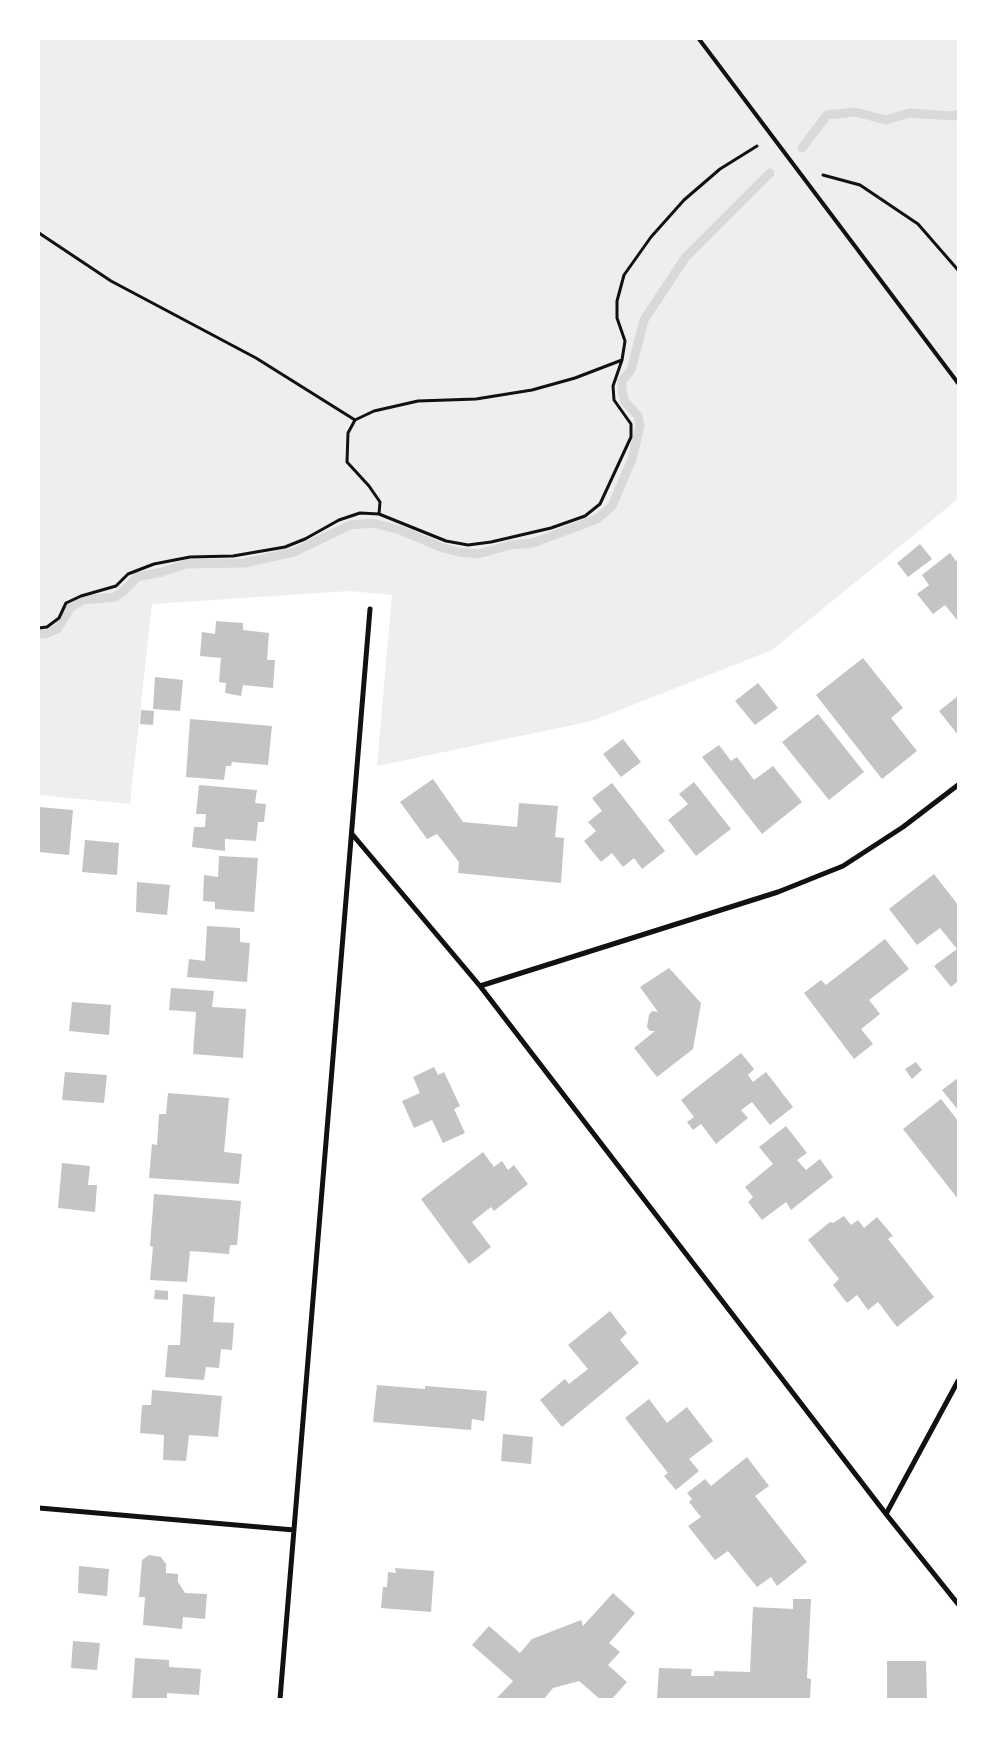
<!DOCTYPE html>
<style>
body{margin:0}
#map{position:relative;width:997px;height:1738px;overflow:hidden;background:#fff;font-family:Bitter,serif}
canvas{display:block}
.frame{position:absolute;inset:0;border:40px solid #fff;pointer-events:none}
</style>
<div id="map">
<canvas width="997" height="1738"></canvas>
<div class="frame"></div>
</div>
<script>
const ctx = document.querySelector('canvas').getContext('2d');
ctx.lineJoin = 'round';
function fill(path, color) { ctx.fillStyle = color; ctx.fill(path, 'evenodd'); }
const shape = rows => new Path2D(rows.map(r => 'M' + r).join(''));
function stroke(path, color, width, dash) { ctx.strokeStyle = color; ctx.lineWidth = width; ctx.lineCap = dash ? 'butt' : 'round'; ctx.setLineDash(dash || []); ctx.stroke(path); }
fill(shape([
 [39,39,958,39,958,499,772,650,592,721,377,766,392,595,350,591,152,604,130,804,39,795]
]), '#eee');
stroke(shape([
 [802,148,827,115,855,112,886,120,909,113,953,116,958,114],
 [39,634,46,634,57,629,72,606,83,600,115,597,125,590,137,577,162,572,186,564,244,563,294,552,350,525,373,523,400,530,443,548,459,552,478,554,511,545,533,543,597,519,612,506,632,459,640,426,638,416,625,402,622,391,622,381,631,370,644,320,685,258,770,173]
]), '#d9d9d9', 9);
fill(shape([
 [920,544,932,559,908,577,897,563],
 [950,553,956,561,958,560,958,619,957,620,945,605,933,614,917,594,929,585,922,575],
 [216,621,243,623,243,630,269,633,267,660,275,660,273,688,243,685,241,696,225,693,226,683,219,682,221,658,200,656,202,632,215,634],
 [863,658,903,708,891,718,917,751,882,779,816,695],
 [155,677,183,680,180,711,153,709],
 [758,683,778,708,755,725,735,701],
 [958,696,958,735,939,711],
 [141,710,154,711,153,725,140,724],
 [818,714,864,772,829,800,782,742],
 [190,719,272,726,268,765,232,762,231,766,226,766,224,780,186,777],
 [623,739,641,762,621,777,603,754],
 [719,745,731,761,737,757,754,780,773,766,802,802,762,834,702,757],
 [433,779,463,822,517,827,519,803,558,806,555,837,564,838,561,883,458,873,459,862,437,834,427,839,400,802],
 [694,782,731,829,696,856,668,820,688,804,679,794],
 [612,783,665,851,642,869,634,858,623,867,612,853,601,862,584,841,596,831,588,822,602,811,592,798],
 [199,785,257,790,255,803,266,804,264,822,258,822,256,841,225,839,225,851,192,847,194,827,205,827,206,814,196,814],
 [39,807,73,810,69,855,39,852],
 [85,840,119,843,117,875,82,872],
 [219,856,258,858,254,912,215,909,215,902,203,901,204,875,218,877],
 [934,874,958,905,958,981,951,987,934,966,957,949,940,928,917,945,889,909],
 [137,882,170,885,167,915,136,912],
 [207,926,240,928,240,942,250,943,247,982,187,977,189,959,205,961],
 [885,939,909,969,869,1000,880,1014,861,1029,873,1044,854,1059,804,993,821,980,826,985],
 [669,968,701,1003,693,1049,657,1077,634,1048,655,1031,650,1031,647,1027,649,1015,652,1011,658,1012,640,987],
 [171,988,214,991,212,1007,246,1009,243,1058,193,1054,196,1012,169,1010],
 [72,1002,111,1005,109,1035,69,1031],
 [741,1053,754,1069,748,1075,753,1082,766,1072,793,1107,770,1125,752,1102,741,1110,748,1118,716,1144,701,1124,693,1130,687,1122,694,1117,681,1100],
 [916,1062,922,1070,912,1079,905,1069],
 [434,1067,438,1075,444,1072,460,1106,454,1109,465,1133,443,1143,432,1120,414,1128,402,1101,420,1093,413,1077],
 [65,1072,107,1075,104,1103,62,1100],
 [958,1078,958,1110,942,1090],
 [168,1093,229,1098,224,1152,242,1154,239,1184,149,1178,152,1144,157,1145,159,1114,166,1114],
 [941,1099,958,1121,958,1199,903,1129],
 [786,1126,807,1153,797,1160,806,1170,820,1159,833,1177,791,1210,786,1202,762,1220,748,1202,753,1197,745,1187,773,1164,759,1147],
 [483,1152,494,1167,502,1161,508,1170,514,1165,528,1184,494,1211,491,1207,472,1222,491,1247,469,1264,421,1199],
 [62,1163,90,1166,88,1185,97,1185,95,1212,58,1208],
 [154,1194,241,1201,237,1245,230,1245,229,1254,190,1251,187,1282,150,1280,153,1247,150,1246],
 [844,1216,851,1225,858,1220,864,1228,877,1217,893,1236,888,1239,934,1297,897,1327,878,1302,868,1310,857,1295,847,1303,833,1285,839,1279,808,1240,830,1222,833,1223],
 [155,1290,168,1291,168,1300,154,1299],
 [183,1294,215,1297,213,1322,234,1323,232,1350,221,1349,219,1368,206,1367,204,1380,165,1377,168,1345,180,1345],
 [610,1311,627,1333,620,1340,639,1363,562,1427,540,1400,565,1379,569,1384,588,1369,568,1345],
 [377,1385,425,1389,425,1386,487,1391,484,1421,472,1419,471,1430,373,1422],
 [152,1390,222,1396,218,1437,189,1435,186,1461,163,1460,164,1435,140,1433,142,1405,151,1405],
 [649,1399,667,1423,687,1407,713,1441,689,1459,699,1471,676,1490,664,1476,668,1473,625,1418],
 [503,1434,533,1437,531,1464,501,1461],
 [747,1457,769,1486,755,1496,807,1562,777,1586,771,1577,757,1587,728,1551,715,1560,688,1526,701,1517,689,1502,692,1499,687,1493,705,1479,711,1486],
 [149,1555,161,1557,166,1564,166,1573,178,1574,178,1582,185,1593,207,1594,205,1619,183,1617,182,1629,143,1625,145,1597,139,1597,142,1560],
 [79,1566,109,1569,107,1596,78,1593],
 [395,1568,434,1571,431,1612,381,1608,383,1587,387,1587,388,1572,396,1573],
 [613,1593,635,1613,609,1643,620,1652,608,1665,627,1682,612,1699,600,1699,579,1681,553,1688,544,1699,496,1699,513,1681,472,1645,489,1626,520,1653,532,1639,581,1620,583,1626],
 [793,1599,811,1599,807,1678,811,1679,810,1699,657,1699,659,1668,692,1669,691,1676,714,1676,714,1671,750,1672,753,1607,793,1609],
 [73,1641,100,1643,97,1670,71,1668],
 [135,1658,169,1660,169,1667,201,1669,199,1695,167,1693,167,1699,132,1698],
 [887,1661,926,1661,927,1699,887,1699]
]), '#c4c4c4');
stroke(shape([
 [823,175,860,185,918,224,958,270],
 [39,233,111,281,256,358,355,420],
 [379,514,380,502,369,486,347,462,348,433,355,420,374,411,418,401,476,399,532,390,575,378,622,360],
 [39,628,47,627,59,618,66,603,81,596,116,586,128,574,154,564,190,557,233,556,285,547,305,539,339,520,360,513,379,514,446,541,468,545,491,542,551,528,585,516,600,504,631,437,631,424,614,400,613,386,622,360,625,341,617,318,617,301,624,275,651,237,684,200,720,169,757,146]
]), '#111', 3);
stroke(shape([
 [699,39,958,383]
]), '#111', 4);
stroke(shape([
 [352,834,480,986,886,1514,958,1604],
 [480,986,778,892,843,866,903,827,958,785],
 [39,1508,294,1530],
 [886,1514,958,1381],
 [280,1699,370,609]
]), '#111', 5);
</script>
